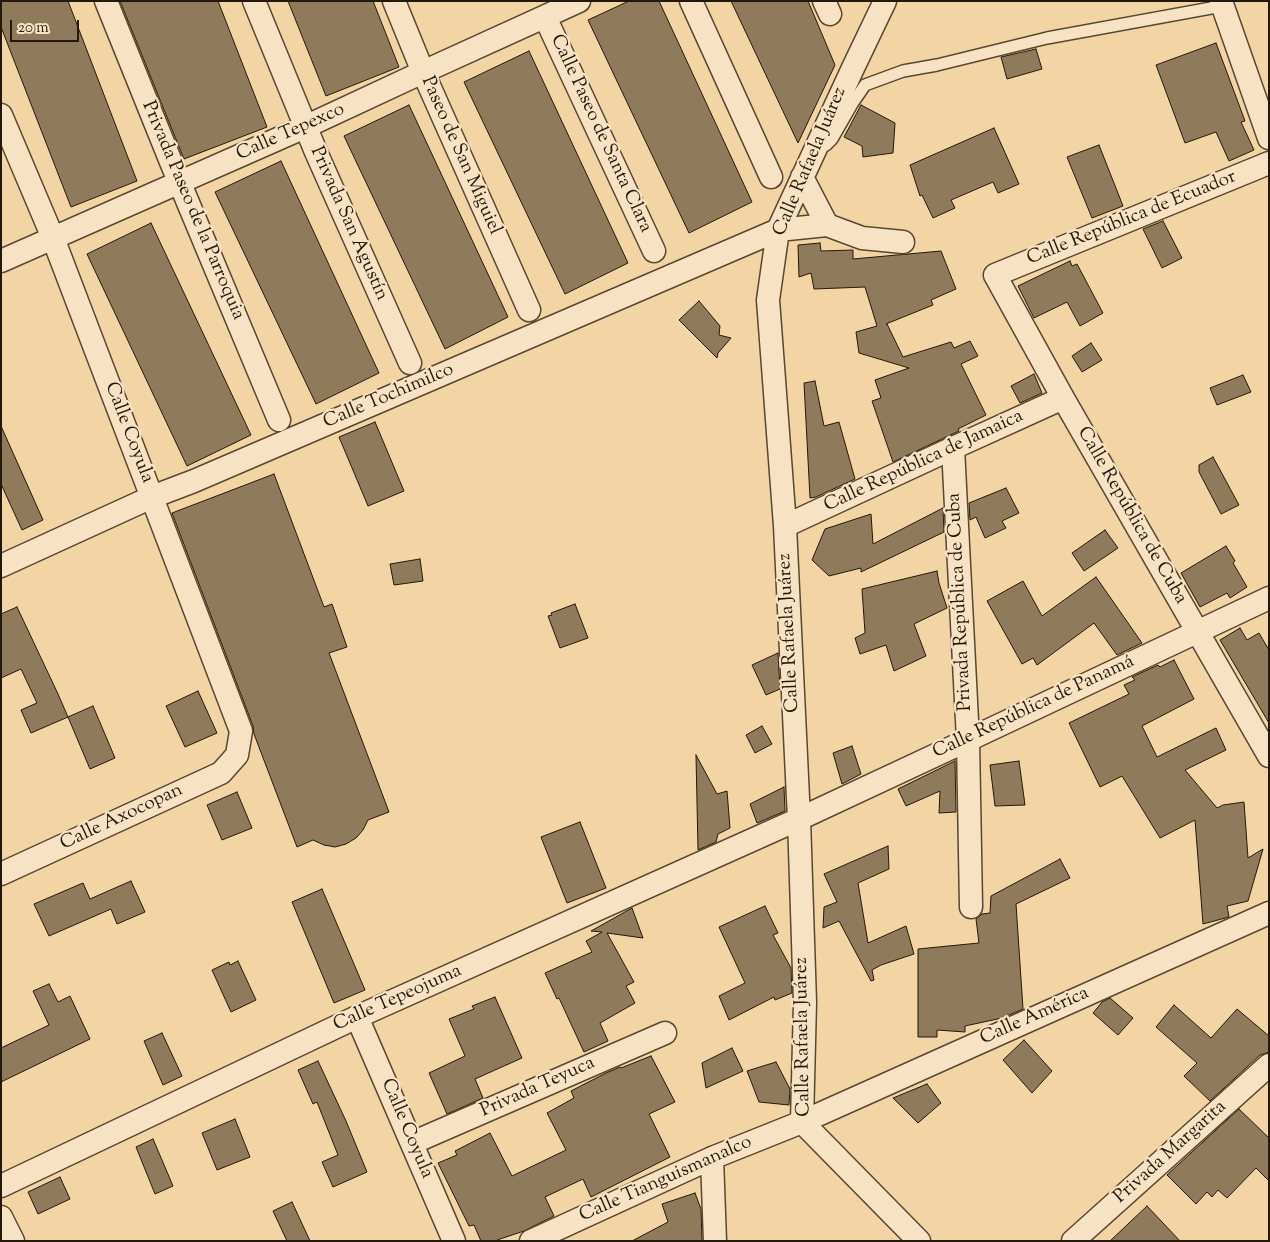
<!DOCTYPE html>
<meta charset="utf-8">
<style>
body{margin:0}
#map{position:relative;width:1270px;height:1242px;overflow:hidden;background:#f2d4a5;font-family:"Sorts Mill Goudy",serif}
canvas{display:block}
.frame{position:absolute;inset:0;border:2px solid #23190b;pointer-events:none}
.scale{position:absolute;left:10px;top:20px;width:69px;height:22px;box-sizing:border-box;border:2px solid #23190b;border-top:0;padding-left:6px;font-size:15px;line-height:18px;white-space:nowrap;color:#23190b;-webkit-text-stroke:4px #f7e3c4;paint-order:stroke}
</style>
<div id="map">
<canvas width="1270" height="1242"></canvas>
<div class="frame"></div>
<div class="scale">20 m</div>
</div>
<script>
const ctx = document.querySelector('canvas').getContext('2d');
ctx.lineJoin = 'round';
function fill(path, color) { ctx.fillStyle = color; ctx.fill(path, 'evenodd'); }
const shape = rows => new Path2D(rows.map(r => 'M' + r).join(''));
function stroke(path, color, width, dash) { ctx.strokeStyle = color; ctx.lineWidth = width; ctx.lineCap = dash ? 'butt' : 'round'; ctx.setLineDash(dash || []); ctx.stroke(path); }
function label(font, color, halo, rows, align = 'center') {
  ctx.font = font + ' "Sorts Mill Goudy",serif'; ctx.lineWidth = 4.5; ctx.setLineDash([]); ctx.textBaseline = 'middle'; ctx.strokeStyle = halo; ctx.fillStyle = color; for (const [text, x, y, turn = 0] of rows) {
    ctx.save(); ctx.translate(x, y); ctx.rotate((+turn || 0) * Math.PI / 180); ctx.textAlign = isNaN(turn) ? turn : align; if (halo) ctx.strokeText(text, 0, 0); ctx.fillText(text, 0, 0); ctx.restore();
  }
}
const building = shape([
 [1,1,68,1,137,181,71,207,1,27,1,1],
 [120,1,218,1,267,127,184,159,120,1],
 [288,1,373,1,399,67,326,96,288,1],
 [629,1,659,1,752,202,689,233,588,20,629,1],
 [731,1,808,1,835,65,798,143,731,1],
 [1216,43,1245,121,1241,122,1254,150,1229,161,1216,132,1185,143,1156,65,1216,43],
 [1036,49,1042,69,1007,79,1001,57,1036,49],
 [529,51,628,263,565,294,464,82,529,51],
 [409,105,508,317,445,349,344,136,409,105],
 [861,105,895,123,893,153,863,157,862,146,844,137,861,105],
 [994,128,1019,184,998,193,993,182,951,200,955,208,933,218,922,195,920,196,910,165,994,128],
 [1099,145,1123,206,1092,218,1067,157,1099,145],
 [281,161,379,373,316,404,215,192,281,161],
 [1163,221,1182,258,1162,268,1143,229,1163,221],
 [151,223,251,435,187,466,87,254,151,223],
 [820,243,821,251,853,250,853,259,941,251,956,289,931,300,933,305,886,324,887,324,903,357,951,342,954,348,970,341,978,356,961,364,986,415,958,429,959,431,893,462,872,401,881,398,875,380,909,368,859,353,856,332,877,326,865,287,814,289,811,273,799,277,798,245,820,243],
 [1070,261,1072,266,1077,264,1103,313,1080,326,1067,302,1034,318,1018,286,1070,261],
 [699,301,720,326,719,335,731,338,718,353,717,358,679,320,699,301],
 [1091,343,1102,360,1082,372,1072,356,1091,343],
 [1034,374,1042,393,1020,403,1011,386,1034,374],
 [1243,375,1251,392,1217,405,1210,388,1243,375],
 [815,381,824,426,839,422,855,479,816,497,810,498,804,383,815,381],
 [375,422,404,491,368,506,339,437,375,422],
 [1,426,43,520,22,530,1,484,1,426],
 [1213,457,1239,505,1221,514,1199,472,1199,465,1213,457],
 [274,474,324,607,332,604,347,647,329,653,389,812,368,820,363,830,356,838,346,844,335,847,324,845,313,840,297,847,254,734,253,726,172,513,274,474],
 [1006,488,1019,513,1002,521,1006,528,985,538,976,517,970,520,969,503,1006,488],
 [943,508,944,532,861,572,861,568,829,576,812,560,825,529,871,514,873,544,943,508],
 [1105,530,1118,548,1084,571,1072,553,1105,530],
 [1226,546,1235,561,1233,563,1247,587,1230,598,1227,593,1200,607,1181,573,1226,546],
 [420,559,423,581,394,585,390,564,420,559],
 [937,571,939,583,947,608,914,624,926,656,894,671,886,645,860,654,855,638,865,633,862,589,937,571],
 [1096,577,1142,643,1117,655,1094,623,1037,665,1033,658,1022,664,987,601,1023,581,1042,616,1096,577],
 [575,604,588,638,560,648,548,616,552,615,551,613,575,604],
 [17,607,58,694,68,717,31,733,21,710,37,703,21,669,1,678,1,614,17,607],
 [1240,628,1247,640,1259,633,1269,650,1269,723,1220,640,1240,628],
 [778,653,780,689,766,695,752,665,778,653],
 [1174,660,1194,699,1142,726,1157,757,1216,728,1226,750,1185,770,1217,808,1223,805,1244,802,1248,858,1263,849,1248,901,1227,906,1229,917,1203,924,1195,820,1160,838,1122,776,1100,787,1069,723,1129,694,1124,685,1135,680,1132,677,1158,665,1160,667,1174,660],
 [198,691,217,733,185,747,166,706,198,691],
 [93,706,115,758,90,769,68,717,93,706],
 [762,726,772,744,755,753,746,735,762,726],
 [852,746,861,774,842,784,833,753,852,746],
 [696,755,717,794,727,791,730,828,718,834,716,842,698,850,696,755],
 [955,761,956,812,939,813,940,791,906,806,898,789,955,761],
 [1019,761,1025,805,995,806,990,765,1019,761],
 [784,787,785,811,757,823,750,804,784,787],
 [237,792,252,828,222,840,207,805,237,792],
 [580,822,606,888,567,903,541,837,580,822],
 [888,846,889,869,858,883,868,943,906,926,914,954,881,965,872,970,874,980,871,981,839,921,823,928,824,907,837,902,824,874,888,846],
 [1060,859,1070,878,1016,904,1023,1009,1002,1018,965,1026,965,1032,937,1030,937,1037,918,1037,918,949,979,943,976,919,982,914,990,913,991,896,1060,859],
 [131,881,145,912,117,924,111,909,49,936,34,904,83,883,90,899,131,881],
 [322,889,365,990,334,1003,292,902,322,889],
 [765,906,778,933,773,935,791,968,792,993,775,1000,774,997,729,1020,719,996,745,983,719,927,765,906],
 [632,908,643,938,607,933,634,982,626,986,635,1003,600,1023,608,1041,584,1052,559,998,557,999,545,973,592,952,586,941,602,932,591,931,632,908],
 [238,961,256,1000,231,1012,212,970,229,962,230,965,238,961],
 [49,984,58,1002,70,996,90,1039,1,1082,1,1048,49,1025,33,991,49,984],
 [495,997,522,1058,475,1079,483,1098,447,1114,429,1073,465,1056,449,1019,474,1009,472,1006,495,997],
 [1110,998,1133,1018,1118,1035,1093,1013,1102,1002,1110,998],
 [1174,1005,1211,1038,1237,1009,1269,1036,1269,1052,1260,1055,1210,1101,1184,1076,1197,1063,1156,1027,1174,1005],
 [162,1033,182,1076,163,1085,144,1041,162,1033],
 [1024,1040,1052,1071,1032,1093,1003,1060,1024,1040],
 [732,1048,743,1071,706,1088,702,1063,732,1048],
 [651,1056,675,1102,649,1114,670,1157,591,1197,583,1179,545,1197,554,1216,524,1231,500,1239,495,1241,481,1241,474,1225,469,1226,438,1163,457,1155,455,1151,490,1133,512,1176,566,1150,547,1113,574,1098,571,1091,606,1073,620,1067,621,1068,651,1056],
 [318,1061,346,1121,367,1172,333,1187,322,1162,338,1155,317,1102,313,1104,298,1070,318,1061],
 [776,1062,790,1089,789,1105,759,1102,747,1071,776,1062],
 [927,1084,941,1103,918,1123,893,1098,927,1084],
 [1239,1109,1269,1138,1269,1181,1256,1168,1227,1198,1218,1190,1212,1197,1207,1192,1196,1204,1167,1175,1239,1109],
 [235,1119,250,1157,217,1170,202,1133,235,1119],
 [153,1139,173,1186,155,1194,136,1147,153,1139],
 [60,1177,70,1199,38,1214,28,1192,60,1177],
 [695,1193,701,1209,702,1241,632,1241,668,1222,662,1204,695,1193],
 [292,1202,310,1241,287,1241,273,1211,292,1202],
 [1147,1206,1180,1241,1110,1241,1147,1206]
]);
fill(building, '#8f7a5b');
stroke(building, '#23190b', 1);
const service = shape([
 [826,145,832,139,852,104,865,85,903,71,937,65,1047,38,1222,6]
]);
const minor = shape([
 [106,1,171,162,279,420],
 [254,1,316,152,410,363],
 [394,1,423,72,529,310],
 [691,1,771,177],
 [824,1,830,14],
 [885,1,853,68,778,230,768,300,785,526,799,819,805,1002,802,1122,919,1241],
 [1221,1,1269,138],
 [545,17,654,251],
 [1,115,53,238,241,731,237,755,221,773,1,874],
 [1269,163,995,275,1063,398,1269,756],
 [802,177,827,225],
 [1,261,305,127,423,72,579,1],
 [953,448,968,740,971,907],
 [785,526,953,448,1063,398],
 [1,566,152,497,194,481,778,230,827,225,862,238,903,242],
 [357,1017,454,1241],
 [412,1143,665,1033],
 [712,1158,715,1241],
 [1,1186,357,1017,799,819,968,740,1269,598],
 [1,1217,13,1241],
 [531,1241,712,1158,802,1122,1269,913],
 [1073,1241,1269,1065]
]);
stroke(service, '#574832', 14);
stroke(minor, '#574832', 25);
stroke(service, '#f7e3c4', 11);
stroke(minor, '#f7e3c4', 22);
label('19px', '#23190b', '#f7e3c4', [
 ["Calle Tepexco",291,133,-24],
 ["Calle Paseo de Santa Clara",600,134,65],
 ["Paseo de San Miguiel",460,156,66],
 ["Calle Rafaela Juárez",811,162,-67],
 ["Privada Paseo de la Parroquia",192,211,67],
 ["Calle República de Ecuador",1132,219,-22],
 ["Privada San Agustín",348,224,66],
 ["Calle Tochimilco",389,397,-23],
 ["Calle Coyula",128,433,69],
 ["Calle República de Jamaica",924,462,-25],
 ["Calle República de Cuba",1131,516,60],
 ["Privada República de Cuba",961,602,-93],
 ["Calle Rafaela Juárez",790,633,-93],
 ["Calle República de Panamá",1034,708,-25],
 ["Calle Axocopan",122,818,-25],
 ["Calle Tepeojuma",398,999,-24],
 ["Calle América",1035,1017,-24],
 ["Calle Rafaela Juárez",804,1037,-91],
 ["Privada Teyuca",538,1088,-24],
 ["Calle Coyula",406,1129,67],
 ["Privada Margarita",1171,1153,-42],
 ["Calle Tianguismanalco",666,1180,-24]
]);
</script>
